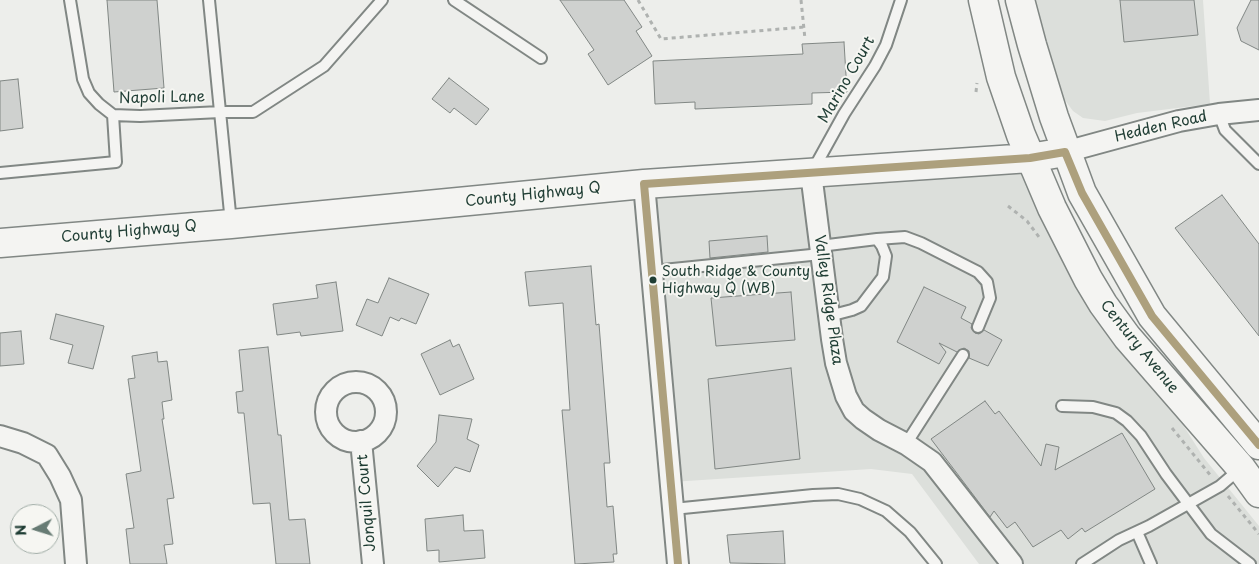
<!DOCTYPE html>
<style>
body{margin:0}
#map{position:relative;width:1259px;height:564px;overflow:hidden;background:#edeeeb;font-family:"Playpen Sans",sans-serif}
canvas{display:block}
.north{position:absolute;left:10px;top:504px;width:50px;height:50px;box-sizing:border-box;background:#f6f6f2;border:1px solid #a0aca6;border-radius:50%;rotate:265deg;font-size:14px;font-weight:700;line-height:20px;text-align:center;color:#1f3d34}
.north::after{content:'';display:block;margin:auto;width:18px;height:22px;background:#677b74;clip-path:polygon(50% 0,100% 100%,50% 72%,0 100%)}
</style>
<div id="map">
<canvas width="1259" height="564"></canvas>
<div class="north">N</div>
</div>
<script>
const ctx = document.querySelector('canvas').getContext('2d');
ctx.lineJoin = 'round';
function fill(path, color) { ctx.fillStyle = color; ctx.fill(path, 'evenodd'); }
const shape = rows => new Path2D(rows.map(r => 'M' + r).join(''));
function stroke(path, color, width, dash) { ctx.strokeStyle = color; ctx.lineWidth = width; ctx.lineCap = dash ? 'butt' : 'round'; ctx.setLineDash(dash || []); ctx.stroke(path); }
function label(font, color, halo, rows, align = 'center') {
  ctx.font = font + ' "Playpen Sans",sans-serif'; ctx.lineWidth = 4; ctx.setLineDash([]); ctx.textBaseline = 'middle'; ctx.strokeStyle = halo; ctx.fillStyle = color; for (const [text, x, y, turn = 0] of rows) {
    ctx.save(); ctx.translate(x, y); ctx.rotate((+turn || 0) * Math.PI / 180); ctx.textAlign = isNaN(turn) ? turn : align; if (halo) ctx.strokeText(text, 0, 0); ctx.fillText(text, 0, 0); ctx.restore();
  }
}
fill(shape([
 [1034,0,1203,0,1210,104,1137,113,1105,121,1083,118,1073,111,1061,95,1041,31],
 [1030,158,1127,337,1204,458,1259,526,1259,564,979,564,912,474,871,469,671,482,644,184]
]), '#dcdfdb');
const building = shape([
 [107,0,157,0,164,88,114,92,107,0],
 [560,0,624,0,642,27,636,31,652,56,608,85,588,54,594,50,560,0],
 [1120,0,1194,0,1198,35,1124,42,1120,0],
 [1251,0,1259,0,1259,50,1241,41,1237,28,1251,0],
 [844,42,847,92,812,93,812,104,695,109,695,102,655,104,653,61,803,54,802,44,844,42],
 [449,78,489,109,476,125,454,108,450,113,432,99,449,78],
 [18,79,23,128,0,131,0,81,18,79],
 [1222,195,1259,244,1259,336,1175,228,1222,195],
 [767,236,768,252,710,258,709,241,767,236],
 [591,266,596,325,599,324,610,463,604,463,607,507,613,506,617,554,613,554,614,562,575,564,562,410,570,410,563,303,529,306,525,272,591,266],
 [389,278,429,294,416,324,401,318,399,321,390,317,382,336,356,325,367,299,378,303,389,278],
 [336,282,343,331,301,336,300,332,277,335,273,304,318,298,316,285,336,282],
 [924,287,966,307,961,318,972,324,971,328,975,333,979,334,984,330,1002,340,988,366,969,358,969,351,964,348,957,352,939,343,946,352,939,364,897,342,924,287],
 [791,292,795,340,716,346,711,298,791,292],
 [56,314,104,326,93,369,68,363,73,345,50,339,56,314],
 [21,331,24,364,0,366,0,333,21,331],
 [450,340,453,347,459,344,474,379,440,395,421,354,450,340],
 [268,347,278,435,281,435,289,520,305,519,310,564,276,564,270,503,253,504,244,413,238,413,236,392,243,391,239,350,268,347],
 [157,352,158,362,167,361,172,400,162,402,164,419,162,419,174,498,167,499,173,544,164,545,167,564,130,564,126,529,134,528,126,474,141,471,128,379,135,378,132,356,157,352],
 [791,368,800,459,715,469,708,379,791,368],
 [985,401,995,414,999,411,1041,466,1046,444,1059,447,1055,470,1122,433,1155,489,1085,532,1082,528,1068,539,1061,530,1033,547,1015,522,1007,528,994,511,990,517,931,439,985,401],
 [439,415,472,419,467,439,479,445,470,472,455,467,438,487,417,466,436,442,439,415],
 [463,515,464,531,483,530,485,558,439,562,439,550,427,551,425,519,463,515],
 [783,531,785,564,730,563,727,535,783,531]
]);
fill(building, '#cfd1cf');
stroke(building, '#818784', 1);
const service = shape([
 [70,0,83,79,89,93,99,104,113,115,140,116,220,112,253,112,324,66,382,0],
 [209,0,231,223],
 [454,0,541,58],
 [1219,114,1225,130,1259,164],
 [813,170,844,114,875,66,886,45,901,0],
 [0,173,116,162,113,115],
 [877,239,905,237,921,243,978,272,987,282,990,298,978,327],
 [820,246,877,239,882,246,886,256,883,277,861,306,852,310,829,316],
 [653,271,821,254],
 [1062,406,1093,407,1116,413,1127,421,1141,436,1166,474,1211,534,1250,564],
 [906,444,963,355],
 [673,509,813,495,838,494,860,499,886,511,910,532,936,564],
 [1137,532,1151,564],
 [1082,564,1119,540,1149,526,1220,486,1241,468]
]);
const minor = shape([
 [1065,152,1179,121,1219,114,1259,110],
 [811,173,832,339,836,363,846,396,854,411,863,419,879,430,906,444,932,462,1012,564],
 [644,184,678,564],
 '326 412a30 30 0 1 1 60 0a30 30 0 1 1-60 0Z',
 [0,436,23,443,47,455,60,476,71,500,76,564],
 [361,441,373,564]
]);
const secondary = shape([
 [983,0,1001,77,1021,135,1052,208,1088,279,1103,304,1127,337,1241,468,1259,493],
 [1020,0,1032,45,1054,117,1082,193,1152,316,1259,445],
 [0,243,231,224,644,184,1030,158,1065,152]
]);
stroke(service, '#818784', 14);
stroke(minor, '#818784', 24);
stroke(secondary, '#818784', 31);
stroke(shape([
 [638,0,661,39,804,27],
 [801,0,805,39],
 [976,92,977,83],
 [1008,206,1027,221,1039,237],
 [1172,428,1211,476],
 [1228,496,1259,534]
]), '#afb2b0', 3, [4, 4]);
stroke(service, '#f4f4f2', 10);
stroke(minor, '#f4f4f2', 20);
stroke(secondary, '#f4f4f2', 28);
stroke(shape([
 [678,564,644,184,1030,158,1065,152,1082,193,1152,316,1259,445]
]), '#ada07d', 8);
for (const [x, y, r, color] of [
 [653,280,4.5,"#1f3d34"]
]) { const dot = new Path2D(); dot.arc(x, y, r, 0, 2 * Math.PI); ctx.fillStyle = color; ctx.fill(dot); stroke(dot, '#f6f6f2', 2); }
label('14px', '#1f3d34', '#f6f6f2', [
 ["South Ridge & County",662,272],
 ["Highway Q (WB)",662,289]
], 'left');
label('15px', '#1f3d34', '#f6f6f2', [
 ["Marino Court",847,80,-60],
 ["Napoli Lane",162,98,-1],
 ["Hedden Road",1161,127,-13],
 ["County Highway Q",533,195,-6],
 ["County Highway Q",129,232,-5],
 ["Valley Ridge Plaza",828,300,82],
 ["Century Avenue",1139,347,51],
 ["Jonquil Court",367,503,-95]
]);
</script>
